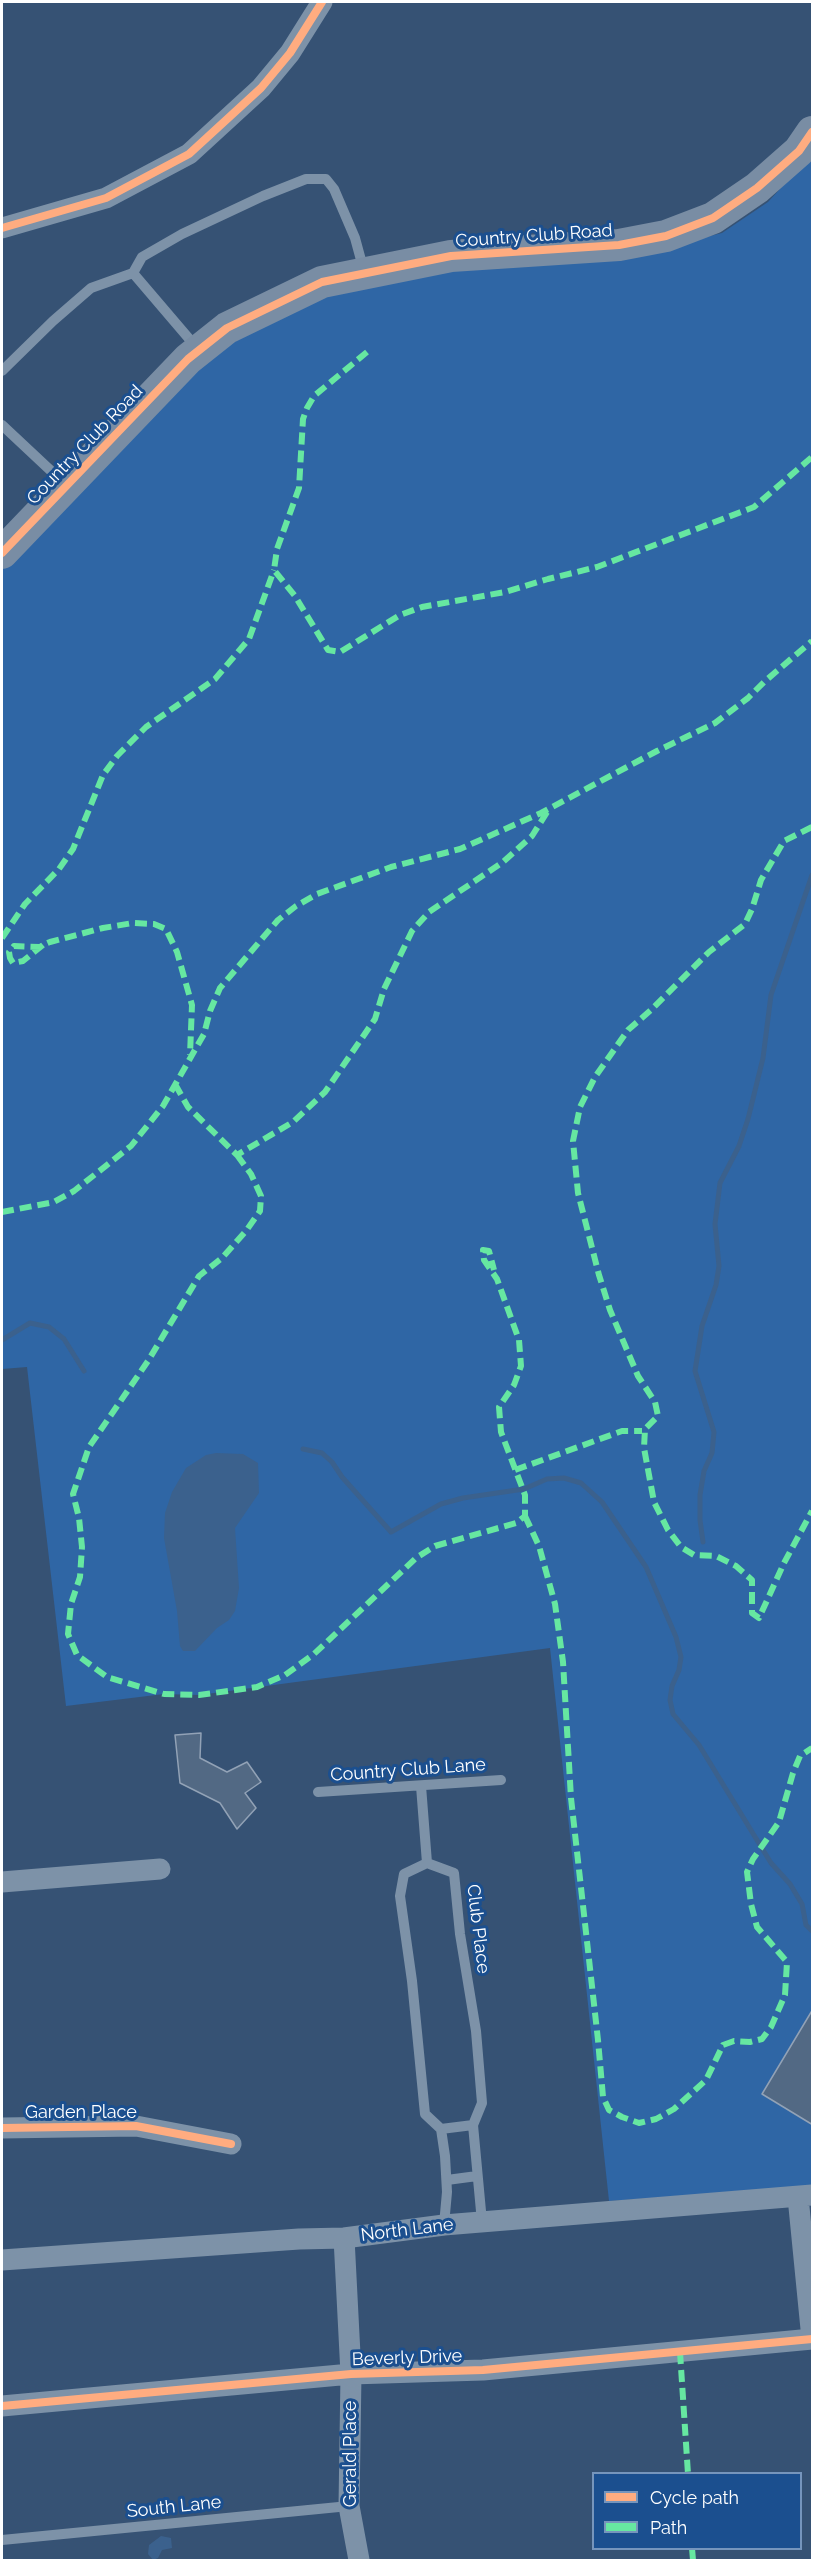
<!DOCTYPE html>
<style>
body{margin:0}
#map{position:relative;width:814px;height:2562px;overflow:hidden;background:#365274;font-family:Raleway,sans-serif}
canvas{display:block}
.frame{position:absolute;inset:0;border:3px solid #fff;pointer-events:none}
.legend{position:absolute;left:592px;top:2472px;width:210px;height:78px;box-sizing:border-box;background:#1b4f8f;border:2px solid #7695bc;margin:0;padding:8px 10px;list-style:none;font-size:18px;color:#fff}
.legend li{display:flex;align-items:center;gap:12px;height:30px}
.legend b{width:30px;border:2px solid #7695bc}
</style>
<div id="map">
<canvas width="814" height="2562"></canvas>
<div class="frame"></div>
<ul class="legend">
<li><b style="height:8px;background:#ffac80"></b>Cycle path</li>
<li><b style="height:8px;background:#66e7a1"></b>Path</li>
</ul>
</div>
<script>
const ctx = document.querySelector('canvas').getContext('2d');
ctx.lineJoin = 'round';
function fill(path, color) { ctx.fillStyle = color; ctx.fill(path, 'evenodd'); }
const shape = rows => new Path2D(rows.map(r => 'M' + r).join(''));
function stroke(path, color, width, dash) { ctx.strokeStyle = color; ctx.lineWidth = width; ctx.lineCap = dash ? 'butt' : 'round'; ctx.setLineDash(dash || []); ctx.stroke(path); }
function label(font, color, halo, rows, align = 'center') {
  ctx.font = font + ' Raleway,sans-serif'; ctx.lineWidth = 6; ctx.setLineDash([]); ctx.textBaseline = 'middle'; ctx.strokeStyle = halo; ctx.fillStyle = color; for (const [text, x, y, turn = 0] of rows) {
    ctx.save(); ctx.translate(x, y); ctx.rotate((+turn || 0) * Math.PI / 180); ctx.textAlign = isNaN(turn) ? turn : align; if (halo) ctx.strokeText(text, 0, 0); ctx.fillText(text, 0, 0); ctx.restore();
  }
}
fill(shape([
 [812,154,812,2187,609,2201,550,1648,199,1695,164,1694,66,1706,27,1367,2,1369,2,564,194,365,325,289,451,263,623,258,722,233,768,202]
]), '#2f66a5');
fill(shape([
 [216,1453,243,1454,258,1463,259,1493,235,1528,239,1588,235,1611,229,1620,217,1628,195,1651,183,1651,180,1646,177,1611,164,1538,165,1513,172,1492,186,1468,206,1455],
 [161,2536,171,2538,172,2548,162,2550,158,2558,153,2560,148,2554,149,2545]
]), '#3b618d');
stroke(shape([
 [2,1340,30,1323,49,1327,64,1339,84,1371],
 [303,1449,322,1453,332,1462,342,1477,391,1532,441,1504,463,1498,524,1489,547,1479,564,1478,581,1483,602,1502,646,1567,676,1637,681,1657,679,1670,672,1686,670,1700,673,1714,699,1745,771,1863,790,1884,802,1904,806,1925,812,1931],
 [703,1542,700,1520,700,1495,704,1471,712,1453,714,1432,695,1371,702,1326,716,1285,719,1266,715,1224,720,1183,739,1146,748,1119,763,1058,771,995,812,875]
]), '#3b618d', 5);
const building = shape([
 [201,1733,200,1758,227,1772,247,1762,261,1782,245,1793,256,1808,237,1829,220,1803,180,1783,175,1735,201,1733],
 [813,2009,813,2125,762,2094,813,2009]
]);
fill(building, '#526984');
stroke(building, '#92a2b6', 1.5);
stroke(shape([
 [133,273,142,257,182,234,263,196,306,179,326,179,334,189,355,238,364,271],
 [2,371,53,321,91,288,133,273,197,348],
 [2,425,65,484],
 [421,1786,427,1863],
 [318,1792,501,1780],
 [473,2125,482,2222],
 [441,2129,473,2125,482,2103,476,2031,460,1934,454,1873,427,1863,404,1874,400,1896,412,1981,425,2114,441,2129,445,2156,447,2192,444,2225],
 [447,2180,477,2176],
 [2,2540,349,2506]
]), '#7d92a8', 10);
stroke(shape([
 [2,228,106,198,189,154,261,88,290,53,322,2],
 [2,1882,160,1869],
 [2,2128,136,2126,231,2144],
 [798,2197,812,2339],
 [344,2238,351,2374,349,2506,359,2560],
 [2,2260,299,2239,344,2238,444,2225,812,2195],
 [2,2406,351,2374,483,2370,812,2339]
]), '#7d92a8', 21);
stroke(shape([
 [2,553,188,359,227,328,322,282,451,256,619,245,666,236,713,218,757,188,799,151,812,132]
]), '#798da4', 32);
stroke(shape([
 [367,352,314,396,307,408,303,419,299,488,277,549,274,570,295,596,328,650,340,652,400,615,422,607,505,592,548,579,597,567,754,507,812,457],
 [812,827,784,841,761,880,752,909,745,924,709,952,651,1010,628,1030,595,1077,580,1107,573,1141,578,1193,599,1275,610,1310,638,1376,655,1402,658,1416,645,1429,644,1448,654,1502,668,1530,681,1547,694,1555,716,1556,736,1566,752,1580,752,1613,759,1618,784,1563,812,1511],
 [2,938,25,904,59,869,73,849,103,775,117,756,146,727,215,679,249,639,274,570],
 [43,945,23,961,13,963,10,958,9,952,14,946,40,947,43,945,50,942,103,928,133,923,154,924,166,929,177,952,192,1005,190,1055],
 [175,1084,188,1107,237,1155,293,1122,325,1092,375,1019,384,989,412,931,429,912,503,862,532,836,549,809],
 [237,1155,251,1174,261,1196,260,1211,246,1231,222,1258,199,1276,148,1361,89,1447,73,1494,79,1518,82,1547,80,1577,71,1604,68,1634,77,1655,107,1677,164,1694,199,1695,257,1687,285,1675,314,1654,416,1558,435,1546,516,1523,525,1516,525,1495,501,1432,499,1407,514,1385,521,1366,519,1340,497,1279,484,1260,483,1250,489,1251,494,1270],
 [2,1212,54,1202,74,1191,131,1146,163,1106,204,1034,210,1011,220,988,278,920,296,906,317,894,391,867,460,849,541,813,657,751,715,723,748,698,764,682,812,641],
 [515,1470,622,1431,642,1431],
 [525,1516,539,1546,555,1604,563,1662,571,1798,598,2040,603,2097,609,2110,622,2117,639,2123,656,2119,674,2109,706,2080,723,2045,734,2041,750,2042,762,2039,771,2027,785,1995,787,1962,757,1927,751,1904,747,1872,753,1859,779,1822,793,1773,800,1756,812,1748],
 [680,2352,688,2474],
 [692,2548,693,2560]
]), '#66e7a1', 6, [12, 6]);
stroke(shape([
 [2,228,106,198,189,154,261,88,290,53,322,2],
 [2,553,188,359,227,328,322,282,451,256,619,245,666,236,713,218,757,188,799,151,812,132],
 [2,2128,136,2126,231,2144],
 [2,2406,351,2374,483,2370,812,2339]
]), '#ffac80', 8);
label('18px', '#fff', '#1b4f8f', [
 ["Country Club Road",534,236,-4],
 ["Country Club Road",85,445,-46],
 ["Country Club Lane",408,1770,-4],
 ["Club Place",478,1929,83],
 ["Garden Place",81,2113],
 ["North Lane",407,2230,-7],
 ["Beverly Drive",407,2358,-2],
 ["Gerald Place",351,2454,-90],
 ["South Lane",174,2507,-6]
]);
</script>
